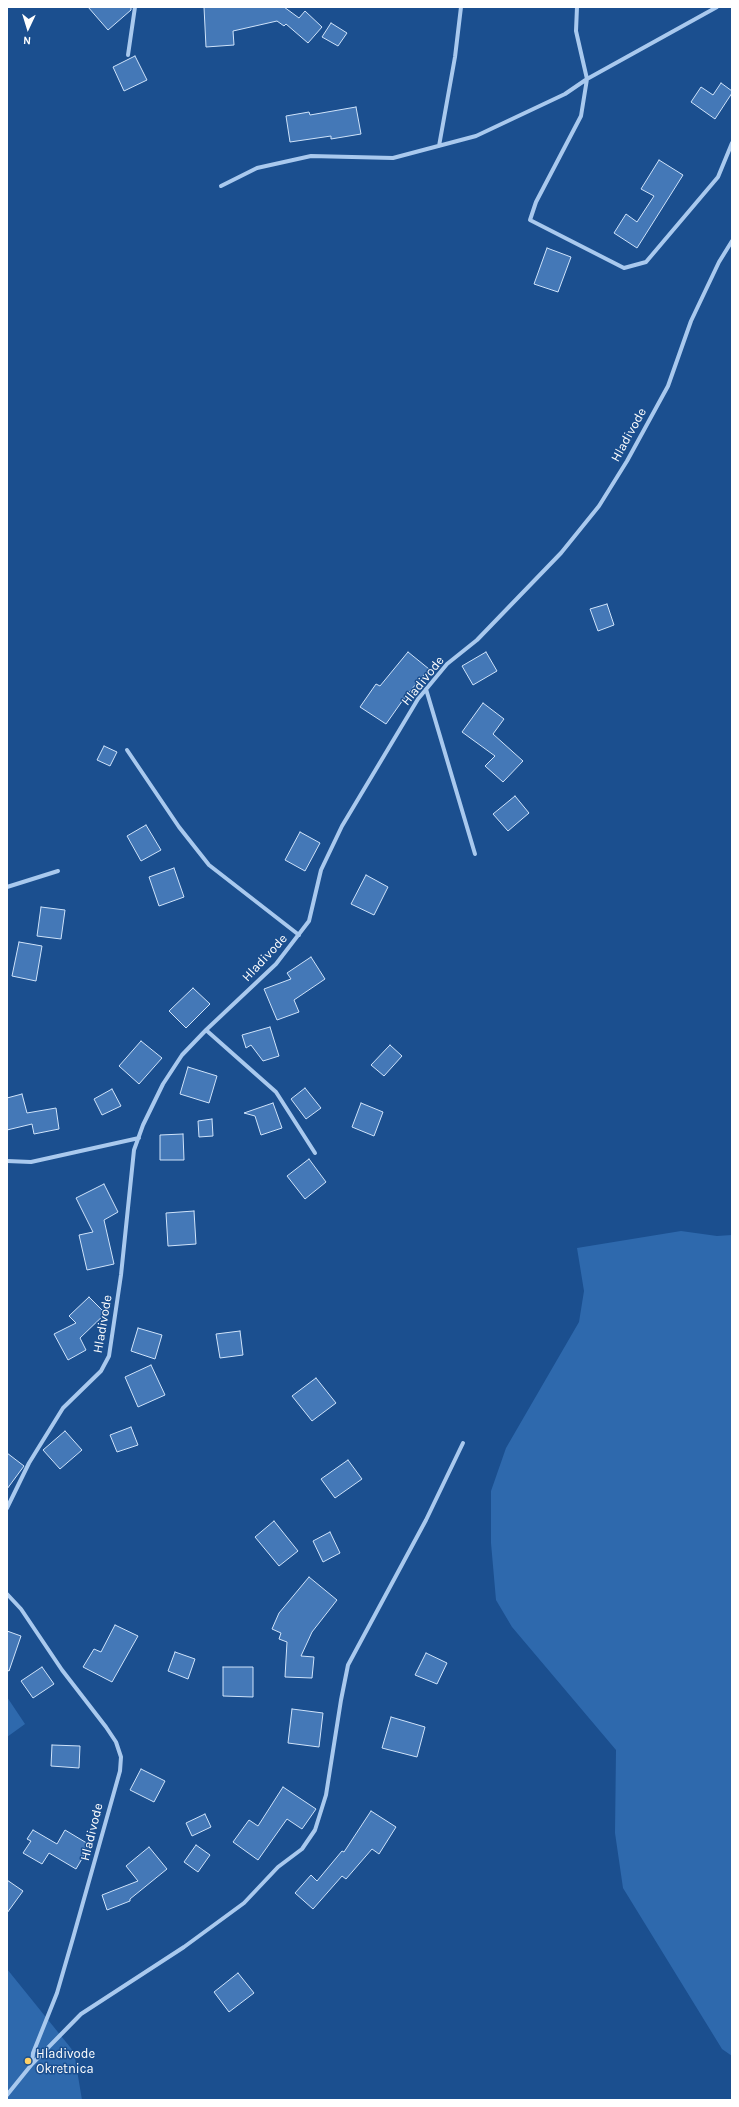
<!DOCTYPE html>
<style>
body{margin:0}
#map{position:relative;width:739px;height:2107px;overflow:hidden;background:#1b4f8f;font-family:Karla,sans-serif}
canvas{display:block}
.frame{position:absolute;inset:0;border:8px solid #fff;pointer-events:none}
.north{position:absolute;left:8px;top:8px;width:40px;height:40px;-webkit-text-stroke:3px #1b4f8f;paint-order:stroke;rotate:184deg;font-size:11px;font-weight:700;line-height:16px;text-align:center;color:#fff}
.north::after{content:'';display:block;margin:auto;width:14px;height:18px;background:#fff;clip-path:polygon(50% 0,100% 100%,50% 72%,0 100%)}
</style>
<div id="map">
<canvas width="739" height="2107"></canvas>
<div class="frame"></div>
<div class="north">N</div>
</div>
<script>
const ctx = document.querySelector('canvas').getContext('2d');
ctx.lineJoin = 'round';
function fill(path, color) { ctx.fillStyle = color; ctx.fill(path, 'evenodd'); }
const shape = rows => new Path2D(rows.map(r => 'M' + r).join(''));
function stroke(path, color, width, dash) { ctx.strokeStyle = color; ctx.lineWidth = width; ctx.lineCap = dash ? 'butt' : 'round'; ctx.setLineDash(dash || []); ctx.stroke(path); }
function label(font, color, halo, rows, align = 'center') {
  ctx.font = font + ' Karla,sans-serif'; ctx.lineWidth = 3; ctx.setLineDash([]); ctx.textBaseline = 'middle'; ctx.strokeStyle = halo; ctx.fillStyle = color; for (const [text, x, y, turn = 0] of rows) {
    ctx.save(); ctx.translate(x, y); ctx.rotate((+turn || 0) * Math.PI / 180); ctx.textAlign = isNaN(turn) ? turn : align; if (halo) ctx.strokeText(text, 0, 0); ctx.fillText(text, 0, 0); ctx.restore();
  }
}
fill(shape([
 [681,1231,717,1236,732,1235,732,2056,722,2049,623,1888,615,1833,616,1750,512,1627,496,1600,491,1543,491,1491,506,1448,579,1322,584,1291,577,1248],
 [7,1697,25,1724,7,1737],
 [7,1969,74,2052,82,2100,7,2100]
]), '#2e69ad');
const building = shape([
 [88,7,131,7,131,10,108,30,88,7],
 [204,7,284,7,299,18,305,11,322,27,308,43,286,24,284,26,277,21,233,31,234,45,206,47,204,7],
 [331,23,347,33,338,46,322,37,331,23],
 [135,56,147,80,124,91,113,67,135,56],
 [721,83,732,91,732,93,715,119,691,102,701,87,713,95,721,83],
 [356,107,361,134,331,139,331,136,290,142,286,116,309,112,310,115,356,107],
 [659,160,683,175,637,248,614,233,626,214,637,222,654,196,641,189,659,160],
 [547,248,571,257,558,292,534,284,547,248],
 [607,604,614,625,598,631,590,609,607,604],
 [408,652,429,669,405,697,386,724,360,707,376,684,380,686,408,652],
 [486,652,497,671,473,685,462,666,486,652],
 [483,703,504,719,493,734,523,761,503,782,485,766,495,756,462,732,483,703],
 [104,746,117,752,110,766,97,760,104,746],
 [515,796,529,813,508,831,493,814,515,796],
 [146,825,161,850,141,861,127,836,146,825],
 [300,832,320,843,305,871,285,860,300,832],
 [174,868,184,897,159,906,149,877,174,868],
 [366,875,388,887,374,915,351,904,366,875],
 [41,907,65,910,61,939,37,936,41,907],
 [19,942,42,946,36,981,12,976,19,942],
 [311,957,325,979,294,1000,299,1012,277,1020,264,989,291,979,287,973,311,957],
 [193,988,210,1004,186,1028,169,1011,193,988],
 [270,1027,279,1056,263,1061,251,1045,246,1048,242,1035,270,1027],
 [141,1041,162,1058,139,1084,119,1066,141,1041],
 [390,1045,402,1056,384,1076,371,1065,390,1045],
 [188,1067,217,1076,209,1103,180,1094,188,1067],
 [305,1088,321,1108,306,1119,291,1099,305,1088],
 [112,1089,121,1106,102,1115,94,1099,112,1089],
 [22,1094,27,1113,56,1108,59,1129,34,1134,32,1124,7,1130,7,1098,22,1094],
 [273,1103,282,1128,261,1135,255,1116,244,1113,273,1103],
 [361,1103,383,1112,374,1136,352,1127,361,1103],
 [212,1119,213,1136,199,1137,198,1121,212,1119],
 [183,1134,184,1160,160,1160,160,1135,183,1134],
 [309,1159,326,1182,305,1199,287,1176,309,1159],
 [104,1184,118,1212,104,1220,114,1264,87,1270,79,1235,93,1232,76,1198,104,1184],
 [194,1211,196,1244,168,1246,166,1213,194,1211],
 [89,1297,102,1310,107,1307,109,1310,80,1338,86,1350,68,1360,54,1334,76,1323,69,1316,89,1297],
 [138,1328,162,1335,155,1359,131,1351,138,1328],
 [240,1331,243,1355,220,1358,216,1334,240,1331],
 [151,1365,165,1395,138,1407,125,1377,151,1365],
 [316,1378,336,1403,312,1421,292,1396,316,1378],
 [131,1427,138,1445,117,1452,110,1435,131,1427],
 [65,1431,82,1450,60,1469,43,1450,65,1431],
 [7,1453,24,1466,7,1489,7,1453],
 [348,1460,362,1479,335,1498,321,1479,348,1460],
 [274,1521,298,1551,279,1566,255,1537,274,1521],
 [330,1532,340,1553,323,1562,313,1541,330,1532],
 [309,1577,337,1600,312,1632,301,1656,314,1657,312,1678,285,1677,287,1642,279,1639,281,1633,272,1629,279,1613,309,1577],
 [115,1625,138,1636,112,1682,83,1667,94,1649,101,1652,115,1625],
 [7,1631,21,1636,9,1671,7,1670,7,1631],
 [175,1652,195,1659,188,1679,168,1671,175,1652],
 [426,1653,447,1663,437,1684,415,1675,426,1653],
 [42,1667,54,1684,33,1698,21,1681,42,1667],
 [223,1667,253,1667,253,1697,223,1696,223,1667],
 [292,1709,323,1713,319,1747,288,1743,292,1709],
 [391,1717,425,1727,417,1757,382,1748,391,1717],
 [52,1745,80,1746,79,1768,51,1766,52,1745],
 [141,1769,165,1781,154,1802,130,1790,141,1769],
 [283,1787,316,1809,302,1829,287,1819,258,1860,233,1842,249,1820,258,1826,283,1787],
 [371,1811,396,1827,379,1854,372,1849,346,1879,342,1876,313,1909,295,1893,311,1875,317,1881,342,1851,344,1852,371,1811],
 [205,1814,211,1827,192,1836,186,1823,205,1814],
 [33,1830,57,1844,65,1830,90,1845,76,1869,49,1853,42,1864,23,1853,31,1841,27,1839,33,1830],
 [196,1845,210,1855,198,1872,184,1862,196,1845],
 [149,1847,167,1869,130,1899,130,1901,107,1910,102,1895,138,1881,126,1866,149,1847],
 [7,1880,23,1891,7,1913,7,1880],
 [238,1973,254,1993,229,2012,214,1992,238,1973]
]);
fill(building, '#4478b7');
stroke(building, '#cfe3fa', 1);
stroke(shape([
 [577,7,576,31,587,79,581,116,536,202,530,220,624,268,646,262,718,177,732,143],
 [128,55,135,7],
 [439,146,455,57,461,7],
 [221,186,257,168,311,156,393,158,476,136,565,94,587,79,717,7],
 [426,689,475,854],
 [127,750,179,827,209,865,299,935],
 [7,887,58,871],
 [206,1030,276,1092,315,1153],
 [7,1161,31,1162,139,1138],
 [7,1508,29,1463,63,1408,101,1371,109,1356,121,1275,134,1150,143,1125,163,1084,182,1055,206,1030,276,964,309,921,321,870,342,826,418,699,447,664,477,640,561,553,599,506,627,461,668,386,691,321,719,262,732,241],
 [7,1594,21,1609,62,1670,106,1727,116,1742,121,1757,120,1771,73,1938,57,1993,33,2053,32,2064],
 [7,2095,32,2064,81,2014,184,1947,244,1903,278,1867,302,1849,315,1830,326,1795,341,1700,348,1665,426,1520,463,1443]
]), '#a9c9ee', 4);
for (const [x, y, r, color] of [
 [28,2061,4,"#ffd166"]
]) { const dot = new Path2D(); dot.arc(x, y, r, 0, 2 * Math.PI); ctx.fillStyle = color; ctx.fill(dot); stroke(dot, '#1b4f8f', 1.5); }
label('13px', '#fff', '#1b4f8f', [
 ["Hladivode",629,435,-61],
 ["Hladivode",423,681,-51],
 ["Hladivode",265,958,-47],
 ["Hladivode",103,1324,-80],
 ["Hladivode",92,1832,-76]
]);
label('13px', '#fff', '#1b4f8f', [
 ["Hladivode",36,2054],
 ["Okretnica",36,2069]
], 'left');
</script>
